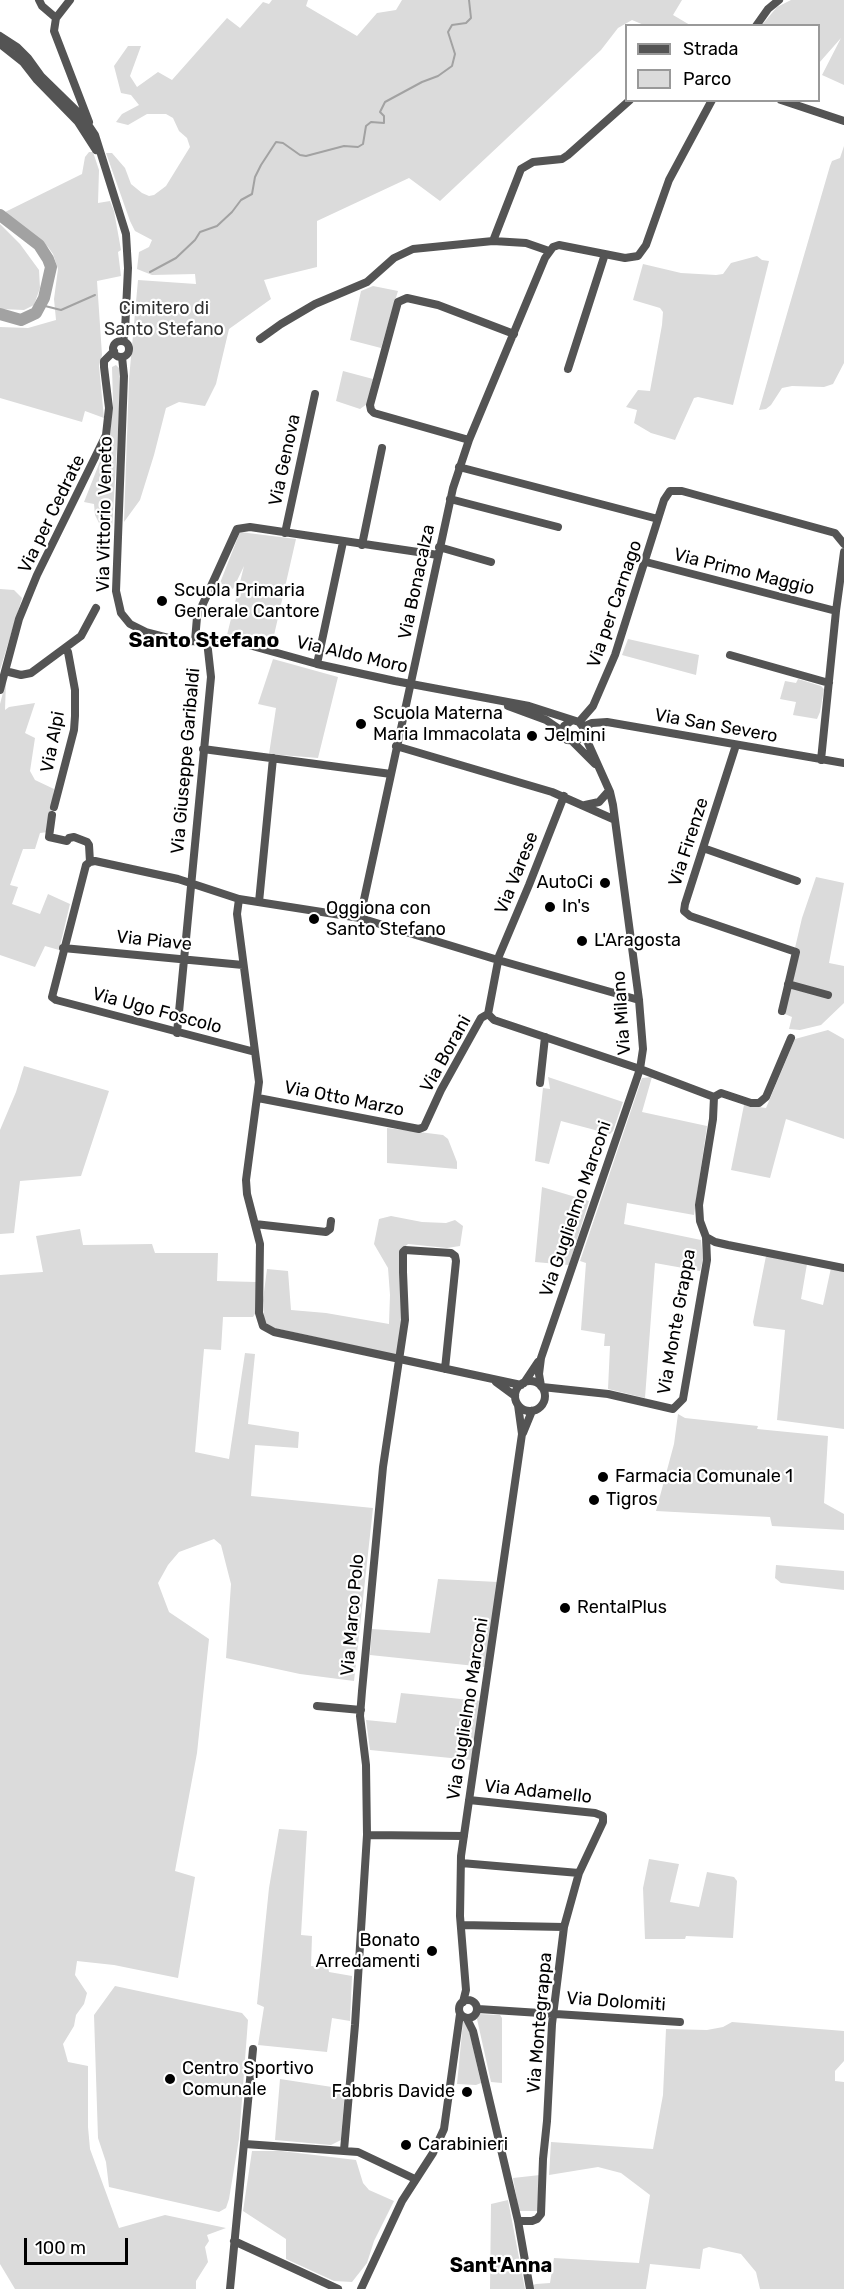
<!DOCTYPE html>
<style>
body{margin:0}
#map{position:relative;width:844px;height:2289px;overflow:hidden;background:#fff;font-family:Rubik,sans-serif}
canvas{display:block}
.legend{position:absolute;left:625px;top:24px;width:195px;height:78px;box-sizing:border-box;background:#fff;border:2px solid #999;margin:0;padding:8px 10px;list-style:none;font-size:18px;color:#000}
.legend li{display:flex;align-items:center;gap:12px;height:30px}
.legend b{width:30px;border:2px solid #999}
.scale{position:absolute;left:24px;top:2238px;width:104px;height:27px;box-sizing:border-box;border:3px solid #000;border-top:0;padding-left:8px;font-size:18px;line-height:21px;white-space:nowrap;color:#000;-webkit-text-stroke:4px #fff;paint-order:stroke}
</style>
<div id="map">
<canvas width="844" height="2289"></canvas>
<ul class="legend">
<li><b style="height:8px;background:#545454"></b>Strada</li>
<li><b style="height:16px;background:#dbdbdb"></b>Parco</li>
</ul>
<div class="scale">100 m</div>
</div>
<script>
const ctx = document.querySelector('canvas').getContext('2d');
ctx.lineJoin = 'round';
function fill(path, color) { ctx.fillStyle = color; ctx.fill(path, 'evenodd'); }
const shape = rows => new Path2D(rows.map(r => 'M' + r).join(''));
function stroke(path, color, width, dash) { ctx.strokeStyle = color; ctx.lineWidth = width; ctx.lineCap = dash ? 'butt' : 'round'; ctx.setLineDash(dash || []); ctx.stroke(path); }
function label(font, color, halo, rows, align = 'center') {
  ctx.font = font + ' Rubik,sans-serif'; ctx.lineWidth = 4.5; ctx.setLineDash([]); ctx.textBaseline = 'middle'; ctx.strokeStyle = halo; ctx.fillStyle = color; for (const [text, x, y, turn = 0] of rows) {
    ctx.save(); ctx.translate(x, y); ctx.rotate((+turn || 0) * Math.PI / 180); ctx.textAlign = isNaN(turn) ? turn : align; if (halo) ctx.strokeText(text, 0, 0); ctx.fillText(text, 0, 0); ctx.restore();
  }
}
fill(shape([
 [272,0,308,0,306,6,357,36,377,13,396,10,402,0,682,0,673,15,690,25,644,25,632,20,618,28,601,50,440,201,409,178,317,221,317,267,264,280,271,299,229,329,216,384,205,406,179,402,166,408,154,455,140,500,124,522,129,379,138,280,196,284,195,274,152,275,137,269,139,252,149,247,152,240,135,231,130,221,106,153,112,153,125,168,131,184,142,193,149,196,154,195,166,186,190,147,187,138,179,131,173,118,166,114,147,114,128,125,116,122,122,114,139,105,131,95,121,93,114,66,128,46,141,46,130,76,137,87,158,72,172,80,227,18,240,28,263,2,269,4],
 [791,0,844,0,844,85,822,75,841,38,819,63,818,26,761,26,777,7],
 [844,146,844,363,833,384,824,387,792,386,782,388,771,405,766,409,759,410,830,166,832,161,840,158],
 [89,152,93,152,99,170,98,203,110,201,114,211,121,250,118,252,121,276,97,281,102,355,99,366,104,418,85,411,82,422,0,398,0,327,28,328,56,320,54,299,58,269,53,254,48,247,26,228,1,214,82,174,85,157],
 [0,224,20,244,39,270,40,288,34,305,24,310,0,309],
 [757,256,762,260,769,261,733,405,698,397,694,398,675,440,651,433,634,423,637,410,626,407,638,390,650,391,662,325,663,312,660,308,633,300,643,264,681,273,716,275,723,274,731,263],
 [373,286,398,291,381,348,350,340,361,291],
 [116,365,120,369,120,395,112,530,103,531,95,515,94,504,84,502,110,436,113,402,112,367],
 [343,371,373,379,367,404,360,409,336,401],
 [240,532,296,539,272,644,227,635,244,566,233,589,220,583],
 [0,589,14,590,22,598,0,670],
 [628,639,699,655,696,675,622,655],
 [273,659,338,677,318,758,269,754,276,708,258,704],
 [798,679,821,686,824,689,820,712,817,719,793,715,796,702,780,699,785,681,796,683],
 [6,681,5,710,9,707,35,703,25,733,35,738,30,771,35,780,54,789,48,832,40,833,35,849,23,849,10,885,18,887,12,904,40,914,48,894,70,904,59,950,45,946,35,967,0,955,0,704],
 [816,877,844,883,829,963,844,966,844,1003,821,1025,800,1030,789,1029,792,1017,780,1012,802,918],
 [828,1030,844,1039,844,1139,786,1119,770,1178,731,1170,744,1105,766,1108,795,1039],
 [24,1066,109,1091,81,1176,20,1181,14,1233,0,1234,0,1130,16,1092],
 [548,1077,623,1102,613,1131,610,1134,561,1121,549,1164,535,1161,543,1088,550,1089],
 [652,1077,642,1112,707,1126,694,1215,627,1203,624,1224,701,1240,703,1259,700,1271,655,1263,645,1398,608,1389,610,1346,604,1346,605,1334,581,1330,586,1263,580,1261,642,1078],
 [387,1128,443,1135,448,1139,457,1162,457,1169,387,1163],
 [542,1187,589,1201,569,1265,535,1262],
 [391,1216,422,1222,446,1223,455,1220,463,1226,460,1246,447,1248,408,1244,400,1251,402,1318,397,1355,270,1327,264,1320,263,1300,267,1269,288,1271,291,1310,326,1313,389,1324,390,1295,388,1268,374,1244,379,1219],
 [80,1229,83,1245,152,1244,155,1253,218,1253,217,1281,256,1282,256,1312,253,1317,223,1317,221,1350,204,1349,195,1452,229,1459,245,1353,255,1354,248,1424,299,1432,298,1448,255,1445,251,1496,373,1508,354,1681,300,1674,226,1658,231,1584,221,1545,214,1539,179,1552,168,1565,158,1583,169,1612,209,1639,197,1753,175,1871,195,1877,178,1978,114,1965,77,1961,75,1975,87,1993,84,2004,76,2015,74,2026,63,2044,68,2062,88,2066,88,2127,90,2149,119,2228,165,2215,226,2228,207,2235,209,2241,205,2247,208,2262,196,2281,196,2289,15,2289,0,2264,0,1275,43,1272,36,1236],
 [766,1256,807,1264,801,1299,823,1305,831,1268,844,1272,844,1429,777,1420,785,1330,754,1326,753,1322],
 [678,1414,685,1418,758,1426,757,1429,828,1436,824,1503,844,1514,844,1530,772,1526,770,1517,656,1511,674,1444],
 [776,1565,844,1571,844,1590,781,1583,775,1578],
 [438,1579,498,1582,485,1667,370,1655,372,1629,430,1633],
 [401,1693,481,1701,471,1760,370,1750,366,1720,396,1723],
 [279,1829,307,1831,301,1935,312,1936,311,1966,328,1967,329,1972,352,1976,350,2021,332,2018,327,2052,258,2045,264,2007,257,2004,269,1888],
 [649,1859,679,1864,670,1902,699,1907,707,1872,734,1877,737,1881,733,1938,686,1936,685,1939,645,1939,643,1888],
 [115,1986,242,2013,248,2020,239,2139,229,2199,226,2208,219,2212,109,2187,106,2162,98,2138,94,2015],
 [479,2014,500,2015,502,2018,502,2083,491,2082,477,2019],
 [467,2021,481,2083,476,2085,457,2084,463,2022],
 [732,2022,844,2031,844,2061,835,2071,835,2081,844,2082,844,2289,760,2289,756,2272,741,2254,709,2247,703,2249,700,2269,650,2264,646,2289,533,2289,533,2285,536,2284,550,2283,554,2258,639,2263,650,2195,621,2173,598,2167,549,2175,551,2142,653,2149,663,2095,666,2029,707,2030,723,2027],
 [280,2079,345,2089,341,2140,331,2145,275,2140],
 [252,2151,281,2151,356,2160,363,2183,369,2190,394,2201,374,2241,367,2263,352,2282,334,2281,286,2259,286,2239,243,2211],
 [540,2175,539,2211,519,2211,513,2178],
 [508,2200,525,2289,490,2289,491,2204]
]), '#dbdbdb');
stroke(shape([
 [150,272,176,258,195,240,200,232,217,226,232,212,241,200,252,194,255,177,261,165,276,142,283,143,300,155,306,156,344,146,358,147,363,144,366,126,371,122,384,123,384,116,380,112,385,102,422,82,438,76,452,66,455,54,448,32,452,25,466,23,471,18,469,0],
 [41,305,61,310,95,295]
]), '#a2a2a2', 2);
stroke(shape([
 [0,215,39,245,48,259,51,267,44,298,36,313,21,320,0,314]
]), '#a2a2a2', 12);
stroke(shape([
 [39,0,42,6,56,18],
 [70,0,56,18,54,31,89,122],
 [756,26,768,9,779,0],
 [0,36,17,47,28,58,41,76,83,117,95,135,126,234,128,268,125,331,123,341],
 [0,44,23,62,37,80,78,122,96,150],
 [781,100,844,121],
 [493,241,521,169,533,162,562,159,568,155,630,100],
 [260,339,281,324,315,304,367,282,394,258,413,249,493,241,526,243,549,251],
 '113 349a8 8 0 1 1 16 0a8 8 0 1 1-16 0Z',
 [122,357,124,376,116,591,121,613,130,624,146,632,181,641,238,642,317,664,395,681,529,706,579,722,583,727,584,734,577,741,567,740,563,734,564,726,571,721],
 [568,369,605,254],
 [469,440,374,413,371,410,370,405,398,302,407,298,438,305,514,334],
 [459,467,658,519],
 [450,499,558,527],
 [285,533,315,394],
 [362,545,382,448],
 [439,547,491,562],
 [646,562,836,611],
 [195,641,197,617,237,529,250,527,438,555],
 [730,655,829,683],
 [317,664,343,542],
 [5,671,21,675,31,673,81,636,96,608],
 [0,690,19,619,37,575,106,435,109,408,104,367,104,361,114,351],
 [508,706,546,720,562,731],
 [579,722,593,706,615,655,664,500,670,491,682,491,835,533,844,544],
 [583,727,592,723,607,722,844,763],
 [573,742,595,764],
 [736,745,685,904,684,911,690,916,796,952,782,1011],
 [396,746,552,792,613,819],
 [203,749,391,774],
 [821,760,836,611,844,552],
 [585,805,599,802,607,793],
 [54,807,74,730,75,716,75,690,68,652,64,649],
 [52,815,49,837,67,841,69,838,74,837,87,842,89,845,90,862],
 [703,848,797,881],
 [90,862,95,861,178,879,239,899,360,918,498,960,639,1000],
 [90,862,86,865,52,997,56,1000,255,1052],
 [239,899,237,914,259,1082,246,1180,247,1194,260,1244,259,1313,263,1326,274,1332,521,1385],
 [259,902,273,758],
 [360,918,453,488,469,440,545,258,553,247,559,245,625,258,638,256,646,245,669,180,712,100],
 [63,948,243,965],
 [788,984,828,995],
 [488,1014,494,1020,640,1069,714,1097,721,1093,751,1103,759,1103,766,1097,791,1038],
 [177,1033,211,677,207,641],
 [540,1083,545,1037],
 [258,1098,419,1129,424,1127,441,1090,481,1018,488,1014,499,956,529,885,564,796],
 [255,1224,326,1232,330,1229,331,1221],
 [706,1237,715,1242,728,1245,844,1268],
 '515 1396a15 15 0 1 1 30 0a15 15 0 1 1-30 0Z',
 [496,1382,515,1396],
 [524,1383,538,1362],
 [541,1386,539,1374,541,1358,640,1069,643,1049,639,1000,613,805,610,792,584,734],
 [542,1387,608,1394,673,1409,683,1399,707,1260,706,1237,700,1221,699,1205,713,1119,714,1097],
 [523,1433,532,1411],
 [317,1706,361,1710],
 [469,1800,595,1813,603,1816,603,1822,579,1873,564,1927,552,2024,547,2121,543,2159,541,2214,537,2219,532,2221,518,2221],
 [367,1835,464,1836],
 [461,1863,579,1873],
 [461,1925,564,1927],
 '459 2009a9 9 0 1 1 18 0a9 9 0 1 1-18 0Z',
 [463,2002,466,1990,460,1916,461,1856,522,1434,518,1405],
 [478,2009,680,2022],
 [467,2019,473,2031,518,2221,530,2289],
 [245,2144,358,2152,415,2179],
 [344,2150,355,2025,367,1835,366,1765,360,1716,362,1691,383,1467,405,1320,403,1272,403,1252,405,1250,451,1253,455,1256,456,1261,445,1369],
 [234,2241,338,2289],
 [230,2289,253,2049],
 [361,2289,402,2201,433,2153,444,2129,460,2014]
]), '#545454', 8);
for (const [x, y, r, color] of [
 [162,601,6,"#000"],
 [361,724,6,"#000"],
 [532,736,6,"#000"],
 [605,883,6,"#000"],
 [550,907,6,"#000"],
 [314,919,6,"#000"],
 [582,941,6,"#000"],
 [603,1477,6,"#000"],
 [594,1500,6,"#000"],
 [565,1608,6,"#000"],
 [432,1951,6,"#000"],
 [170,2079,6,"#000"],
 [467,2092,6,"#000"],
 [406,2145,6,"#000"]
]) { const dot = new Path2D(); dot.arc(x, y, r, 0, 2 * Math.PI); ctx.fillStyle = color; ctx.fill(dot); stroke(dot, '#fff', 2); }
label('18px', '#323232', '#fff', [
 ["Cimitero di",164,309],
 ["Santo Stefano",164,330]
]);
label('18px', '#000', '#fff', [
 ["Via Genova",285,460,-78],
 ["Via per Cedrate",52,514,-64],
 ["Via Vittorio Veneto",105,514,-89],
 ["Via Primo Maggio",744,572,14],
 ["Via Bonacalza",417,582,-78],
 ["Via per Carnago",615,604,-71],
 ["Via Aldo Moro",352,655,13],
 ["Via San Severo",716,726,10],
 ["Via Alpi",53,742,-79],
 ["Via Giuseppe Garibaldi",186,761,-85],
 ["Via Firenze",689,842,-72],
 ["Via Varese",517,873,-68],
 ["Via Piave",154,941,6],
 ["Via Ugo Foscolo",157,1011,15],
 ["Via Milano",622,1013,-94],
 ["Via Borani",446,1054,-61],
 ["Via Otto Marzo",344,1099,11],
 ["Via Guglielmo Marconi",576,1209,-71],
 ["Via Monte Grappa",677,1322,-80],
 ["Via Marco Polo",353,1615,-85],
 ["Via Guglielmo Marconi",468,1709,-81],
 ["Via Adamello",538,1792,6],
 ["Via Dolomiti",616,2002,4],
 ["Via Montegrappa",540,2023,-85]
]);
label('18px', '#000', '#fff', [
 ["Scuola Primaria",174,591],
 ["Generale Cantore",174,612],
 ["Scuola Materna",373,714],
 ["Maria Immacolata",373,735],
 ["Jelmini",544,736],
 ["AutoCi",593,883,"right"],
 ["In's",562,907],
 ["Oggiona con",326,909],
 ["Santo Stefano",326,930],
 ["L'Aragosta",594,941],
 ["Farmacia Comunale 1",615,1477],
 ["Tigros",606,1500],
 ["RentalPlus",577,1608],
 ["Bonato",420,1941,"right"],
 ["Arredamenti",420,1962,"right"],
 ["Centro Sportivo",182,2069],
 ["Comunale",182,2090],
 ["Fabbris Davide",455,2092,"right"],
 ["Carabinieri",418,2145]
], 'left');
label('bold 20px', '#000', '#fff', [
 ["Sant'Anna",501,2266]
]);
label('bold 21px', '#000', '#fff', [
 ["Santo Stefano",204,641]
]);
</script>
